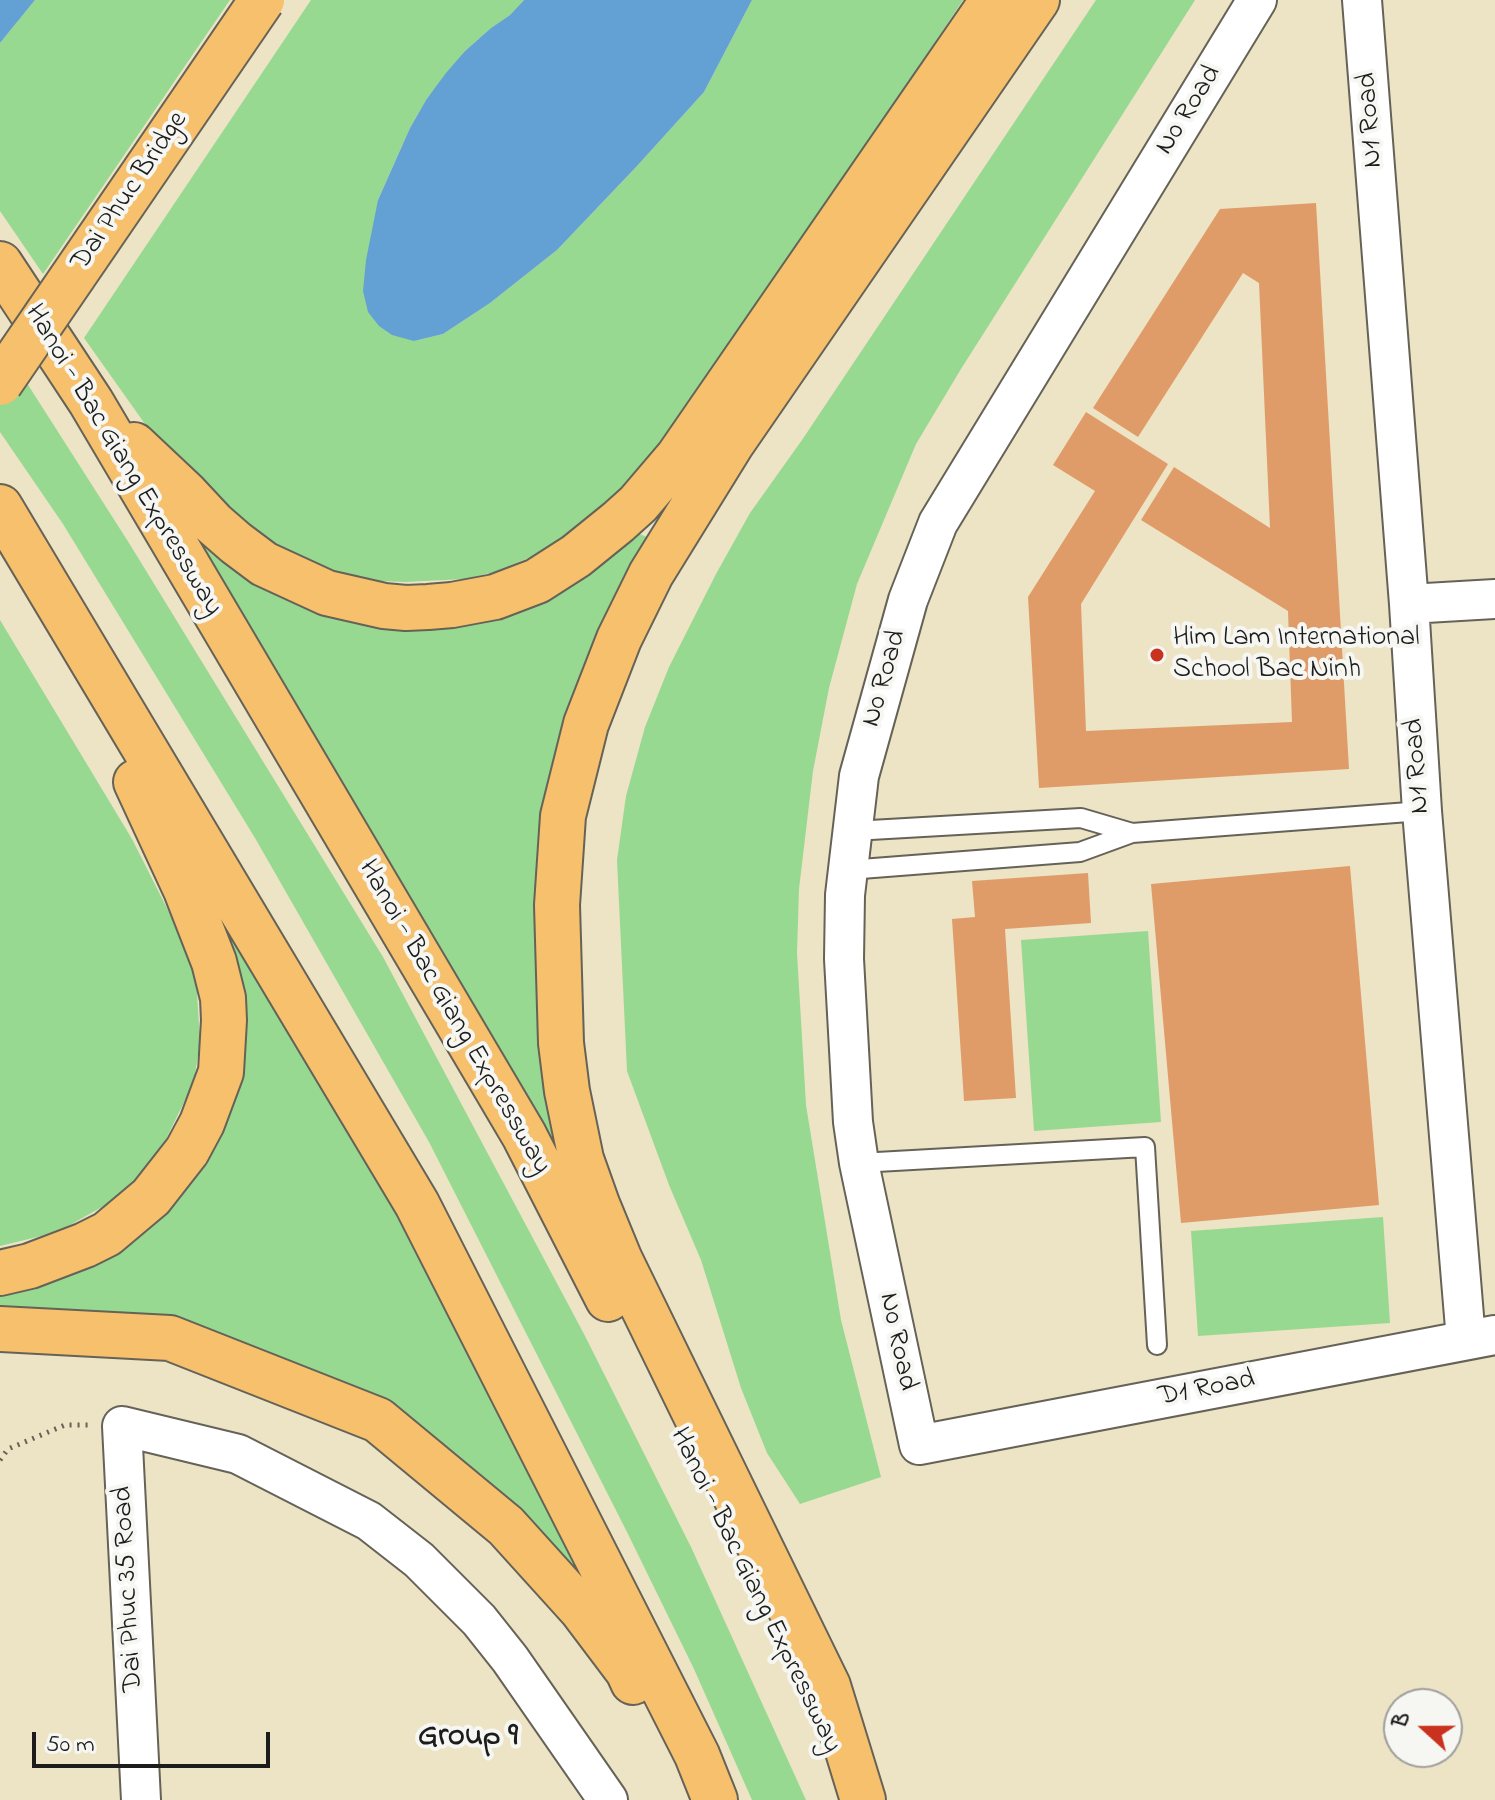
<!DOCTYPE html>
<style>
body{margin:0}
#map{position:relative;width:1495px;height:1800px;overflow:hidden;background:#ede3c5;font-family:"Indie Flower",sans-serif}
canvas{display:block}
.north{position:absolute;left:1383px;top:1688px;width:80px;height:80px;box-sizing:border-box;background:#f6f6f2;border:2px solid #9f9f9c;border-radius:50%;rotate:291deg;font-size:22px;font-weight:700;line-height:32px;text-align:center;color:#1c1c1c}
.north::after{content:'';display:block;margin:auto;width:28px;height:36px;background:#c8321e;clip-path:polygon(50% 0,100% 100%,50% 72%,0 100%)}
.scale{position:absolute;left:32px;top:1732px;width:238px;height:36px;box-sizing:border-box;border:4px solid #1c1c1c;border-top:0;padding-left:10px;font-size:24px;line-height:28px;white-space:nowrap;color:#1c1c1c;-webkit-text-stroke:6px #f6f6f2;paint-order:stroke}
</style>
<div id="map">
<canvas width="1495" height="1800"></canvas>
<div class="north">B</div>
<div class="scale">50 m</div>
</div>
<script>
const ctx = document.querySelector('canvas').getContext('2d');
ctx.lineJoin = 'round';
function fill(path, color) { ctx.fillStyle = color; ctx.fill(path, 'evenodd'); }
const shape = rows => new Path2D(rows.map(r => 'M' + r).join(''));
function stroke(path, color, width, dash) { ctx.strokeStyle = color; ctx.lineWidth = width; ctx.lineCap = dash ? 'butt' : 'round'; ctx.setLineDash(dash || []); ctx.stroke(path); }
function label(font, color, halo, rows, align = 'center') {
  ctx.font = font + ' "Indie Flower",sans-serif'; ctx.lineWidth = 8; ctx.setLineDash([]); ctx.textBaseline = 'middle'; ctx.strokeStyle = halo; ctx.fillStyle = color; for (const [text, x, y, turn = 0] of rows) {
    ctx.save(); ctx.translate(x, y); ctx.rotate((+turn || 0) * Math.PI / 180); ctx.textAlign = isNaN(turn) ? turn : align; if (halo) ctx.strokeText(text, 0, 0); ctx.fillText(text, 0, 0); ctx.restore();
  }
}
fill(shape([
 [35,0,230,0,43,274,0,211,0,43],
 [311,0,524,0,510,15,491,28,465,51,426,100,410,128,378,200,414,341,443,334,490,303,557,250,637,166,704,92,752,0,963,0,790,260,691,401,626,487,579,528,540,553,495,572,465,579,405,582,354,580,319,571,266,544,184,474,145,424,84,338],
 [1096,0,1195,0,961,369,916,444,857,584,829,688,813,771,799,889,797,953,806,1105,841,1320,881,1477,800,1504,767,1453,741,1388,701,1260,669,1185,627,1071,617,860,626,796,645,727,669,667,716,574,750,513,802,440],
 [0,341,129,543,383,957,584,1334,691,1547,806,1800,752,1800,694,1669,627,1532,429,1142,255,838,63,524,0,432],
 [633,531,649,538,618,601,545,1064,559,1169,201,543,235,564,364,617],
 [0,620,132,839,184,942,196,976,200,1043,195,1074,187,1096,166,1139,149,1164,132,1185,116,1199,70,1225,41,1236,0,1246],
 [226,928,324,1089,453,1309,589,1584,358,1397,0,1311,0,1281,191,1172,222,929],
 [1148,931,1161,1122,1034,1131,1021,940],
 [1383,1217,1390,1323,1198,1336,1191,1231]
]), '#97d991');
fill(shape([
 [0,0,35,0,0,43],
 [524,0,752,0,704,92,637,166,557,250,490,303,443,334,414,341,392,335,379,326,368,312,363,291,366,260,378,200,410,128,426,100,446,73,465,51,491,28,510,15]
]), '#63a0d4');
fill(shape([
 [1316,203,1349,769,1039,788,1028,597,1095,491,1053,465,1086,412,1168,464,1081,604,1086,731,1292,722,1288,611,1141,520,1174,467,1270,528,1259,283,1243,273,1138,437,1093,408,1220,209],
 [1350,866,1379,1205,1181,1223,1151,884],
 [1088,873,1091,923,1005,929,1016,1098,964,1101,952,919,975,917,972,881]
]), '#e09c68');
const service = shape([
 [853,831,1081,818,1132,833],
 [848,870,1080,852,1132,833,1422,811],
 [859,1163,1145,1147,1157,1345]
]);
const minor = shape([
 [1257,0,938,523,908,600,859,776,845,895,844,959,853,1122,859,1163,919,1445,1495,1335],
 [1362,0,1409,604,1422,811,1466,1340],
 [1409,604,1495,599],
 [141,1800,122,1426,238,1454,369,1521,419,1560,479,1620,510,1659,608,1800]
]);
const motorway = shape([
 [0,264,91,402,524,1135,608,1299],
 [134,445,185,493,213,523,236,543,264,564,327,593,384,606,406,608,428,607,452,605,495,597,537,581,576,556,618,522,638,504,678,457,993,0],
 [0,507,417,1204,697,1755,715,1800],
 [0,1273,30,1266,85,1245,107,1234,151,1197,187,1151,202,1123,221,1072,224,1020,223,998,214,962,186,890,136,782],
 [0,1329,170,1338,378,1420,506,1526,582,1610,628,1671,633,1682],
 [863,1800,828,1686,620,1260,597,1204,581,1159,567,1091,561,1043,557,905,563,816,586,724,619,639,651,574,732,443,1037,0]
]);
stroke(service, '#656257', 22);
stroke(minor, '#656257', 42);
stroke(motorway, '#656257', 48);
stroke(shape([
 [0,1460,8,1449,65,1425,89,1425]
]), '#656257', 5, [2, 6]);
stroke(service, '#fff', 18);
stroke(minor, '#fff', 38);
stroke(motorway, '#f7c06c', 44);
const trunkBridge = shape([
 [0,383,262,0]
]);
stroke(trunkBridge, '#656257', 48, []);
stroke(trunkBridge, '#f7c06c', 44);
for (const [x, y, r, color] of [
 [1157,655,8,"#c8321e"]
]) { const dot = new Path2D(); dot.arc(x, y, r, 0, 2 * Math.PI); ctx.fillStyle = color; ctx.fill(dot); stroke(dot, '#f6f6f2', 3); }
label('28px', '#1c1c1c', '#f6f6f2', [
 ["N0 Road",1190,111,-58],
 ["N1 Road",1372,120,-94],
 ["Dai Phuc Bridge",131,192,-56],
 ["Hanoi - Bac Giang Expressway",122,461,59],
 ["N0 Road",886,679,-74],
 ["N1 Road",1419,766,-94],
 ["Hanoi - Bac Giang Expressway",453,1018,60],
 ["N0 Road",896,1342,78],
 ["D1 Road",1207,1390,-11],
 ["Dai Phuc 35 Road",130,1589,-93],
 ["Hanoi - Bac Giang Expressway",754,1591,64]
]);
label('28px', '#1c1c1c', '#f6f6f2', [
 ["Him Lam International",1173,639],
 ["School Bac Ninh",1173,671]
], 'left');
label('bold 32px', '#1c1c1c', '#f6f6f2', [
 ["Group 9",468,1739]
]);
</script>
